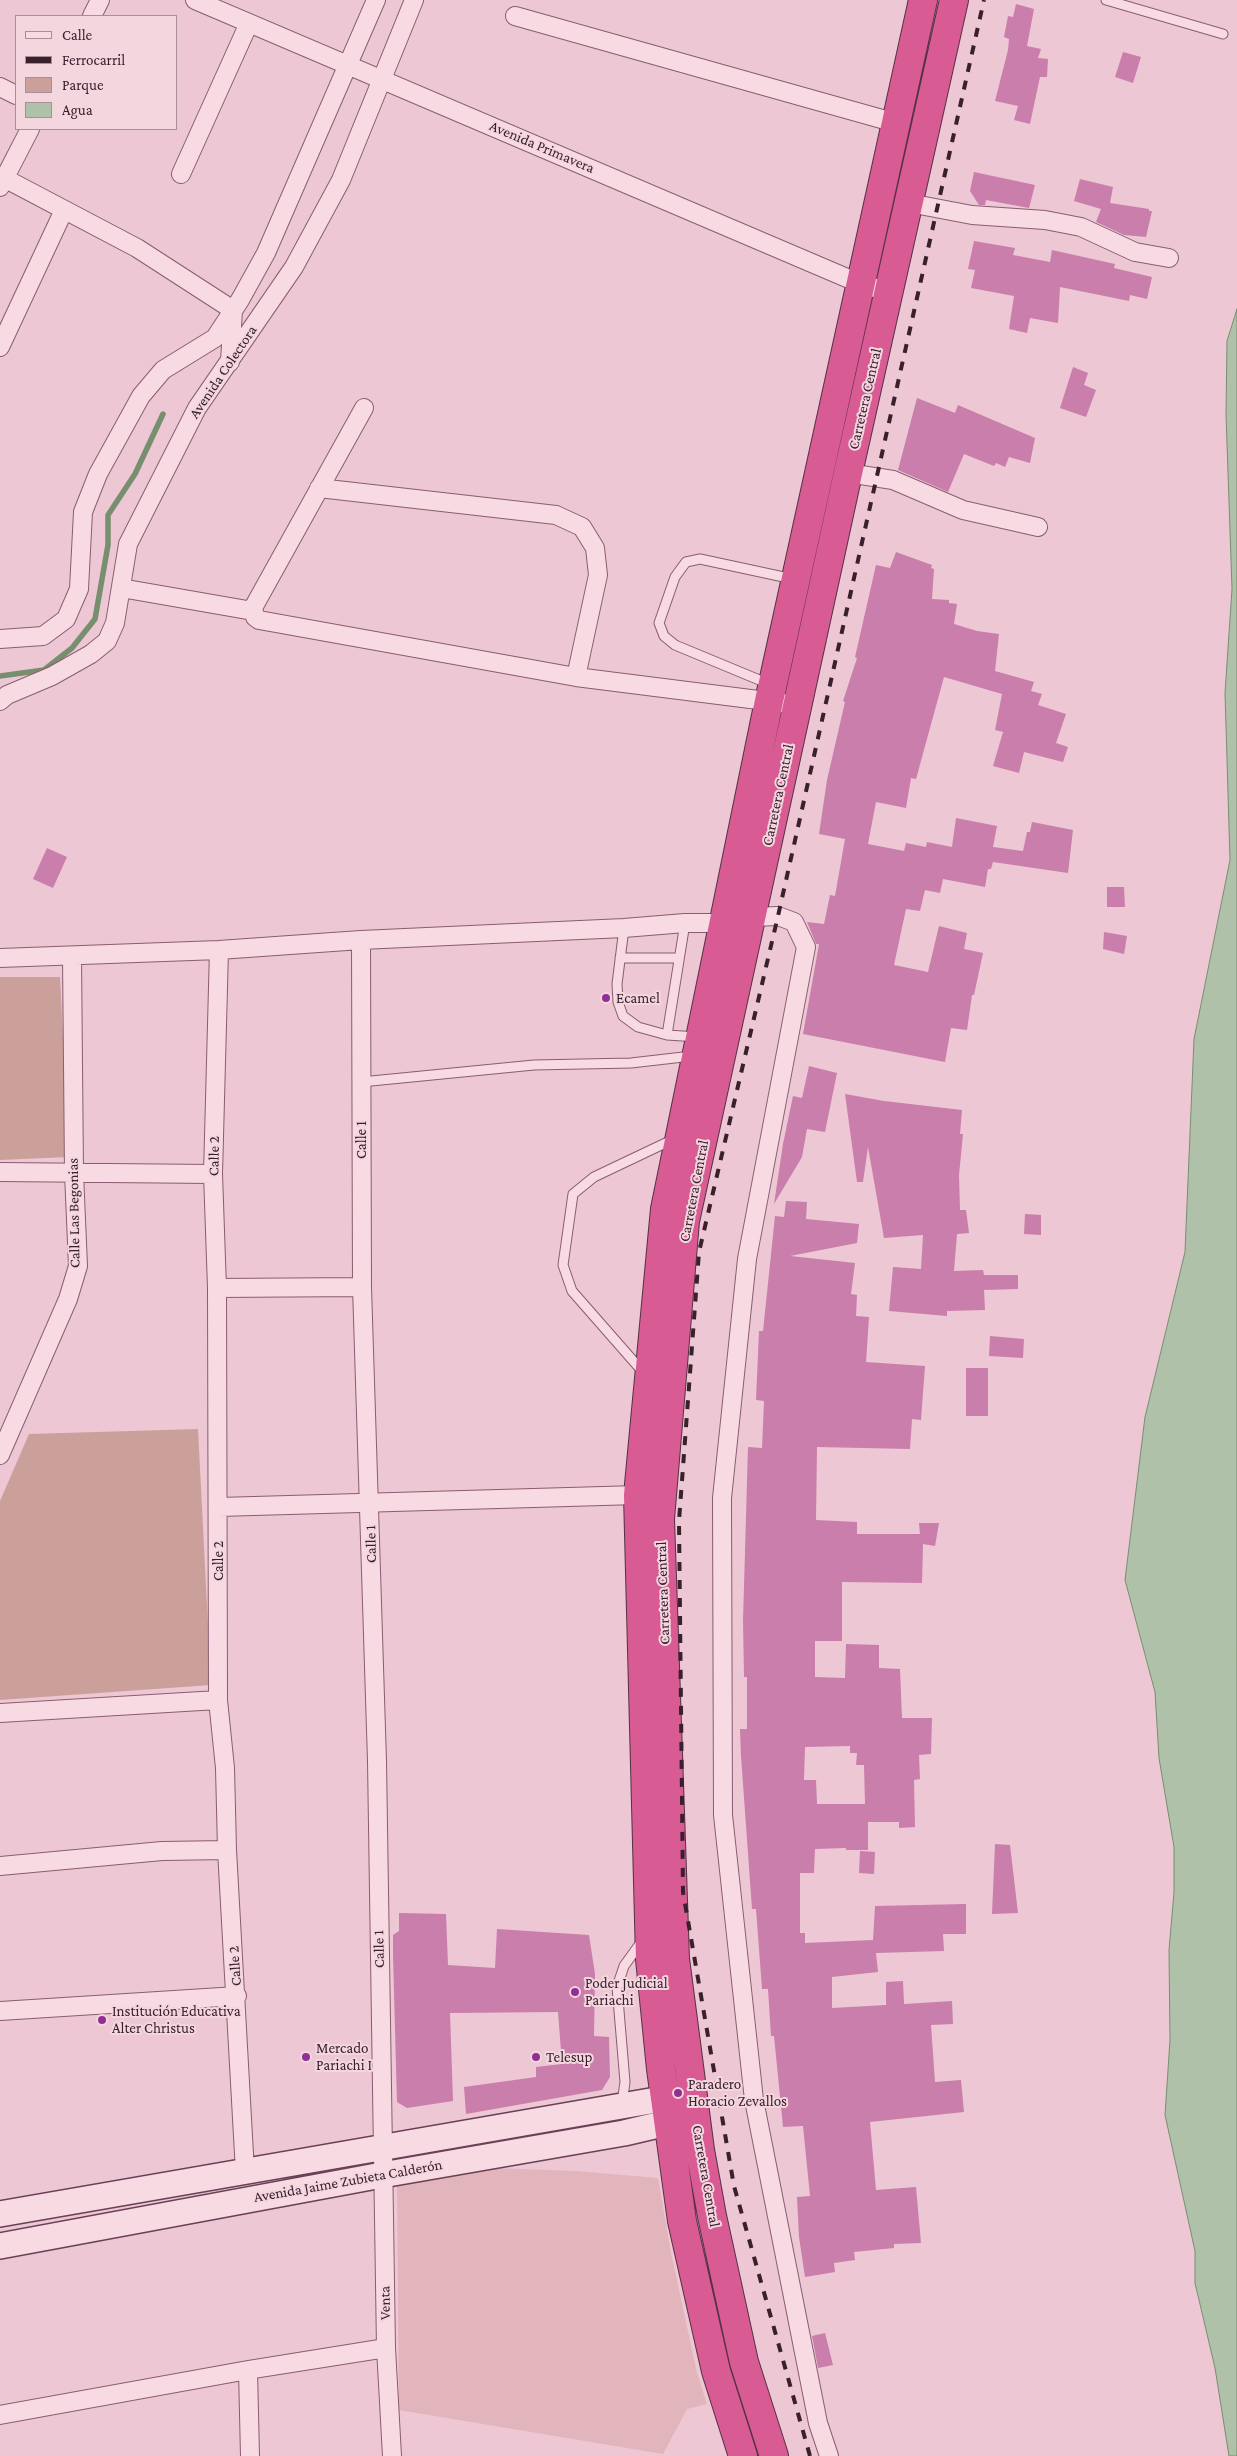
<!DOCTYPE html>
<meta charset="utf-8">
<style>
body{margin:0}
#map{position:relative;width:1237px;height:2456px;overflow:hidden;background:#edc7d3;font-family:"Crimson Pro",serif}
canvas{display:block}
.legend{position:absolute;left:15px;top:15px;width:162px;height:115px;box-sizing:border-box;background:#f4d6df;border:1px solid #a98d98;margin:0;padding:6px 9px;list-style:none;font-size:15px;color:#39202d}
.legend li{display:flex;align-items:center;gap:10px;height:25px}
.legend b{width:25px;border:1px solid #a98d98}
</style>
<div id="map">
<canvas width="1237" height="2456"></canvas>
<ul class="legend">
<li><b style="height:6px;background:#f8dae3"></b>Calle</li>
<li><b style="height:6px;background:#39202d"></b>Ferrocarril</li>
<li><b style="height:14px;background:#cba09b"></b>Parque</li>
<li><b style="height:14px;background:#afc1a8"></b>Agua</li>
</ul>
</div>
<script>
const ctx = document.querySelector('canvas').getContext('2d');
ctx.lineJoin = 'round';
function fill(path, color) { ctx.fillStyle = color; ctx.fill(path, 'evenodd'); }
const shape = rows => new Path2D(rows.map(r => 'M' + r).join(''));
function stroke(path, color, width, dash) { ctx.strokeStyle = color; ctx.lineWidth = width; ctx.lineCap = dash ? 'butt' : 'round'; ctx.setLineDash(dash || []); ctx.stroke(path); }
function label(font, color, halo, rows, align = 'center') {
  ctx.font = font + ' "Crimson Pro",serif'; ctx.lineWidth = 4; ctx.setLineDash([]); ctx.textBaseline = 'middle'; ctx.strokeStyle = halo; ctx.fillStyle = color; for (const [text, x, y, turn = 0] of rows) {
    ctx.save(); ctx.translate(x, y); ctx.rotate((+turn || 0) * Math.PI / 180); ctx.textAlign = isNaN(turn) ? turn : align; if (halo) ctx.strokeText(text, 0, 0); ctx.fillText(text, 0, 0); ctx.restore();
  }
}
fill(shape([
 [410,2165,575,2171,658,2178,671,2253,697,2373,707,2404,687,2409,663,2454,399,2410,397,2175]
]), '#e2b4bc');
fill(shape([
 [0,977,60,977,69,1157,0,1160],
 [198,1429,211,1685,0,1700,0,1501,29,1434]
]), '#cba09b');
const water = shape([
 [1237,309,1237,2456,1229,2456,1215,2368,1195,2283,1195,2251,1165,2115,1170,2040,1169,1950,1174,1892,1174,1847,1159,1758,1155,1692,1125,1580,1145,1417,1185,1252,1194,1039,1230,860,1225,693,1232,589,1226,414,1227,341,1237,309]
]);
fill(water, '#afc1a8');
stroke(water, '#778f6f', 1);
stroke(shape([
 [0,676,44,670,72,648,95,619,108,545,108,515,135,474,163,414]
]), '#778f6f', 5.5);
fill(shape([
 [1016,4,1034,9,1027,46,1041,49,1038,58,1048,59,1047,77,1040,77,1030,124,1014,120,1018,106,995,101,1008,50,1009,39,1004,37,1008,16,1013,17],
 [1123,52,1141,57,1133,83,1115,77],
 [974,172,1035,185,1029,208,986,200,985,205,979,205,970,191],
 [1080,179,1113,187,1110,203,1149,209,1149,211,1152,211,1146,237,1124,235,1096,222,1101,209,1074,201],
 [974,241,1015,248,1013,255,1050,262,1052,250,1115,264,1114,268,1152,277,1147,299,1130,295,1129,301,1060,287,1058,323,1030,318,1027,333,1009,329,1014,296,971,288,975,270,968,269],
 [1073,367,1088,373,1084,385,1096,390,1086,417,1060,408],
 [917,398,955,413,958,405,1035,438,1030,463,1009,457,1005,467,996,463,994,466,964,454,948,492,898,470],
 [896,552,932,565,931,568,934,569,932,599,949,600,949,603,957,604,954,624,977,631,999,634,995,671,1034,682,1031,691,1042,694,1038,705,1066,714,1056,743,1068,747,1063,762,1024,752,1019,773,993,766,1003,732,995,730,1002,694,944,677,916,779,911,778,906,808,876,802,868,844,904,851,906,843,926,847,927,842,952,847,956,818,997,826,993,847,1023,851,1027,832,1030,832,1032,822,1073,830,1068,873,993,862,991,869,988,869,985,887,943,879,940,893,925,890,920,911,906,909,894,965,928,972,939,926,967,933,964,949,983,953,974,995,972,995,967,1030,951,1028,945,1062,803,1034,819,944,816,944,807,922,824,924,830,895,835,896,845,839,819,834,827,780,845,702,843,701,857,658,855,657,876,565,890,568],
 [47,848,67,857,53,888,33,879],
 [1107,887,1124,887,1125,907,1107,907],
 [1104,932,1127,936,1124,954,1103,949],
 [809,1066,837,1073,825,1132,807,1129,802,1157,774,1204,783,1144,793,1096,802,1098],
 [845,1094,884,1101,962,1110,960,1134,963,1134,959,1175,960,1210,966,1210,969,1233,957,1234,954,1271,983,1270,984,1275,1018,1275,1018,1289,984,1290,985,1310,947,1311,947,1316,889,1311,893,1267,921,1269,923,1235,884,1238,868,1147,863,1182,857,1182],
 [786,1201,807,1202,806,1219,859,1224,857,1243,790,1256,855,1263,851,1294,857,1295,856,1316,869,1317,866,1362,925,1366,921,1420,912,1419,910,1449,817,1447,816,1520,857,1522,857,1534,920,1534,919,1523,939,1523,935,1546,923,1544,922,1583,842,1582,842,1641,815,1641,815,1677,845,1678,846,1644,879,1645,879,1668,900,1669,902,1718,932,1718,931,1754,919,1755,920,1779,914,1780,915,1827,899,1828,899,1822,868,1822,868,1850,846,1850,846,1848,815,1849,814,1873,800,1873,800,1933,805,1933,805,1943,873,1940,875,1906,966,1904,966,1934,943,1934,944,1951,876,1953,878,1972,832,1977,832,2008,886,2005,886,1982,903,1981,904,2004,952,2001,953,2024,931,2025,935,2082,961,2080,964,2112,870,2122,876,2190,916,2187,921,2243,894,2244,894,2248,854,2252,855,2260,834,2263,835,2272,805,2277,799,2237,797,2197,810,2196,803,2126,783,2127,774,2036,771,2036,768,1989,762,1989,756,1909,752,1909,741,1756,740,1729,747,1729,747,1677,744,1677,743,1621,748,1447,762,1448,764,1401,756,1400,759,1331,763,1331,775,1216,784,1217],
 [850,1746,850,1753,857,1753,856,1765,864,1765,865,1804,817,1804,816,1780,804,1780,805,1747],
 [1025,1214,1041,1215,1041,1235,1024,1234],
 [990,1336,1024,1339,1023,1358,989,1356],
 [966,1368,988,1368,988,1416,966,1416],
 [995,1844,1010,1845,1018,1913,992,1914],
 [860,1851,875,1852,874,1874,859,1873],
 [399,1913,446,1914,448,1965,495,1968,497,1929,589,1935,595,1974,594,2036,609,2037,610,2077,602,2090,466,2114,464,2087,536,2077,536,2067,562,2064,558,2012,450,2013,453,2101,407,2108,397,2102,393,1956,393,1935,399,1931],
 [825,2333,833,2365,818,2368,812,2336]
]), '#c97eab');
const lane = shape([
 [1106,0,1223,34],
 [769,684,675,645,664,636,659,623,675,577,686,562,700,559,793,579],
 [624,928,617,984,618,1002,623,1016,638,1027,667,1035,698,1037],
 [620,958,679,958],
 [667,1035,685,923],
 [361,1082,534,1065,631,1063,692,1056],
 [643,1372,572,1291,563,1265,573,1194,594,1177,674,1139],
 [622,2103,625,2082,617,1987,624,1966,642,1941]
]);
const street = shape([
 [195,0,861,284,889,292],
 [92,16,100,0],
 [515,16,896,123],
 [0,87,16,95],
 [181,174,249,23],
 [4,178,137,248,233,310,230,362],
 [0,187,30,129],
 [909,203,972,215,1045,220,1081,227,1135,252,1169,258],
 [0,347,64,210],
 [364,408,253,608,255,617,259,620,576,677,798,705],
 [848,473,893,480,963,510,1038,527],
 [319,488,556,515,582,527,595,548,598,575,576,677],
 [121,588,253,611],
 [0,639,43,636,66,619,79,589,83,512,98,474,141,396,163,370,215,338,240,300,266,253,376,0],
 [0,701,7,695,52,676,91,654,107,641,115,623,128,544,197,408,294,267,341,180,414,0],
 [361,940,362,1287,377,1761,386,2348,392,2456],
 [219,950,213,1174,217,1288,218,1700,225,1768,227,1850,245,2172],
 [0,958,219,950,361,940,624,928,685,923,723,923,752,917,778,916,794,922,806,947,747,1259,722,1498,723,1815,754,2100,818,2423,829,2456],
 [0,1172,213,1174],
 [217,1288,362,1287],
 [0,1455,68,1299,78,1266,74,1173,72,956],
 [219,1507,638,1495],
 [0,1713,218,1700],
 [0,1866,162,1851,227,1850],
 [0,2011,237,1996],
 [248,2370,250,2456],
 [0,2415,248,2370,386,2348]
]);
const secondary = shape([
 [0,2214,685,2095],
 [0,2246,382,2175,624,2133,688,2118]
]);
const highway = shape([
 [743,2456,716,2371,682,2221,661,2069,650,1959,638,1495,665,1209,769,701,923,0],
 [774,2456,744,2362,712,2216,700,2150,675,1959,660,1519,685,1221,848,473,954,0]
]);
stroke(lane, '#885d71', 11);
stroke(street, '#885d71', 20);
stroke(secondary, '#6a4055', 28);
stroke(highway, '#563145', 30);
stroke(lane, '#f8dae3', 9);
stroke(street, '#f8dae3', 18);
stroke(secondary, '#f8dae3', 25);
stroke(highway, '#d85b94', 28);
stroke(shape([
 [810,2456,734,2186,683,1892,679,1521,699,1252,778,916,984,0]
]), '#39202d', 4, [9, 9]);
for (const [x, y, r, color] of [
 [606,998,5,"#922f94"],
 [575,1992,5,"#922f94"],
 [102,2020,5,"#922f94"],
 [306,2057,5,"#922f94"],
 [536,2057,5,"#922f94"],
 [678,2093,5,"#922f94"]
]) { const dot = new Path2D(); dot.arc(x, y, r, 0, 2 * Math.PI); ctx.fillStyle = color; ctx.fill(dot); stroke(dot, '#f4d6df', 2); }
label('15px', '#39202d', '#f4d6df', [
 ["Avenida Primavera",542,147,23],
 ["Avenida Colectora",223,372,-56],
 ["Carretera Central",865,399,-77],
 ["Carretera Central",778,795,-78],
 ["Calle 1",361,1140,-90],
 ["Calle 2",214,1156,-89],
 ["Carretera Central",694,1191,-79],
 ["Calle Las Begonias",74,1213,-91],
 ["Calle 1",371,1544,-91],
 ["Calle 2",218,1561,-90],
 ["Carretera Central",663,1593,-92],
 ["Calle 1",379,1949,-91],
 ["Calle 2",235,1966,-94],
 ["Carretera Central",706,2176,80],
 ["Avenida Jaime Zubieta Calderón",348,2181,-10],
 ["Venta",385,2303,-91]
]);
label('15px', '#39202d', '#f4d6df', [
 ["Ecamel",616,998],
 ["Poder Judicial",585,1983],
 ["Pariachi",585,2000],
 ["Institución Educativa",112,2011],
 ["Alter Christus",112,2028],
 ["Mercado",316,2048],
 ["Pariachi I",316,2065],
 ["Telesup",546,2057],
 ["Paradero",688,2084],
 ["Horacio Zevallos",688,2101]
], 'left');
</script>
